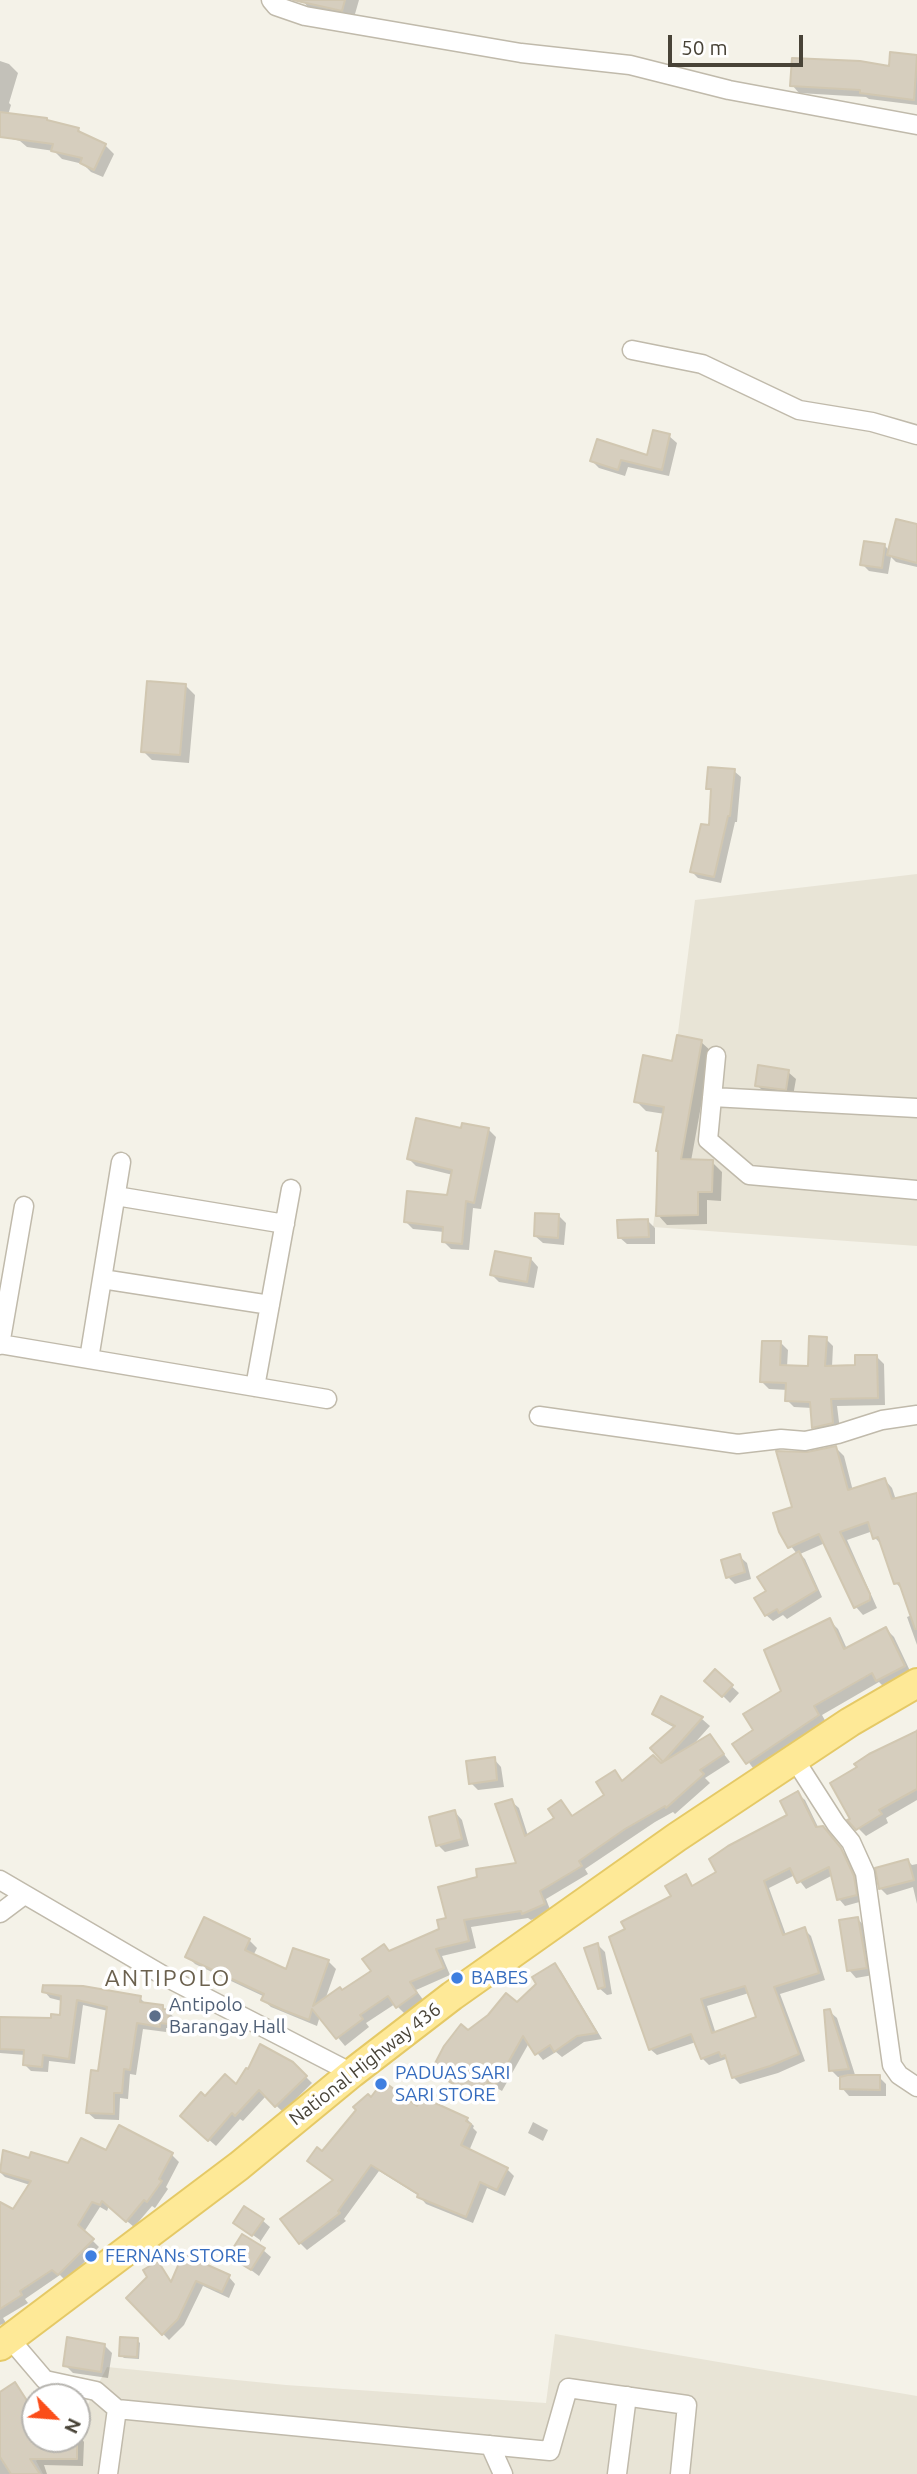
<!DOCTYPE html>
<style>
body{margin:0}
#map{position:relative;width:917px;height:2474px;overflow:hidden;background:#f4f2e8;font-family:Ubuntu,sans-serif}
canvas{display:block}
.north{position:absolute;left:21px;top:2383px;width:70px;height:70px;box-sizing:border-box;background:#fff;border:2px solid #b6b4af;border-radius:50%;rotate:115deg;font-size:19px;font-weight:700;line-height:28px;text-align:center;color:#484337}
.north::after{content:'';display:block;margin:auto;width:24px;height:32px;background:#fb4d19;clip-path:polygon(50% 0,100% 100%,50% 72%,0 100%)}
.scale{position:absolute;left:668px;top:35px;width:135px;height:32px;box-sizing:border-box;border:4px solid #484337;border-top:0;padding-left:9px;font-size:21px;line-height:24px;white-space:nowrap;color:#484337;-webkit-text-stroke:5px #fff;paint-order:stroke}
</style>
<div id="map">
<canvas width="917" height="2474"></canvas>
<div class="north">N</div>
<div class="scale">50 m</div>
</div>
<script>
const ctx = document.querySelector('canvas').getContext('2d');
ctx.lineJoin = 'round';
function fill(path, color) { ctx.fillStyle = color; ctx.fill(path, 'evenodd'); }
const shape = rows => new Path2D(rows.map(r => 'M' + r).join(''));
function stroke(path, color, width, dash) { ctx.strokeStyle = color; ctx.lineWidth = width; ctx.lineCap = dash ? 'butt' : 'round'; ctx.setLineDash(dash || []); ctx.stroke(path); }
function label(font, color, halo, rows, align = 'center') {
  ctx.font = font + ' Ubuntu,sans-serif'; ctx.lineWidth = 7; ctx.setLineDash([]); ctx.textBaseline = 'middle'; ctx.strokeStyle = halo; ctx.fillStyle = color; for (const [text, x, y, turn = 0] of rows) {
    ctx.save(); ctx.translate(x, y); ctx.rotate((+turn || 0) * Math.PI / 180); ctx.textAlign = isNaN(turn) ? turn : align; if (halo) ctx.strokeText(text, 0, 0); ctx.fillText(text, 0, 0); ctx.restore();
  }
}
fill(shape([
 [917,874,917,1246,653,1227,695,900],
 [555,2334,917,2396,917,2474,43,2474,36,2461,57,2439,77,2439,77,2418,85,2410,107,2367,286,2385,546,2403]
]), '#e8e4d6');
fill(shape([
 [302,0,359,0,353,21,313,13],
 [892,54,917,56,917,105,869,99,866,97,799,93,792,85,890,68],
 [0,61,9,64,18,73,9,103,11,105,8,115,78,129,85,136,105,145,114,154,103,177,91,172,83,164,62,159,54,151,27,147,20,141,0,136],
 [669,436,677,443,669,476,628,467,625,476,599,468,592,461,649,457],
 [917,526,917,567,896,562,891,557,888,574,869,571,862,564,884,545,890,551],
 [186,686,195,695,189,763,152,760,143,751],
 [734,771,741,777,737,822,735,822,721,883,698,878,691,871,710,828,712,792,708,788],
 [701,1042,711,1051,691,1161,712,1162,722,1172,721,1201,707,1200,707,1224,667,1225,658,1215,665,1114,646,1111,636,1101,674,1063],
 [788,1072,796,1079,793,1096,764,1092,757,1085],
 [489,1130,496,1137,481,1209,473,1208,469,1250,451,1249,443,1241,444,1232,413,1229,406,1222,448,1197,453,1175,416,1166,409,1159,462,1131],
 [559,1216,566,1223,564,1245,543,1243,535,1236],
 [648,1221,655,1228,655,1244,627,1244,619,1237],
 [531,1259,538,1267,534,1288,499,1282,492,1275],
 [826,1339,833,1346,832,1367,857,1367,877,1357,884,1364,885,1405,837,1406,840,1430,821,1434,813,1427,812,1408,794,1407,787,1400,788,1390,769,1389,762,1382,781,1343,788,1350,787,1367,809,1368],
 [836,1448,844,1456,853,1491,885,1480,892,1488,896,1500,917,1495,917,1645,907,1617,912,1615,903,1591,896,1583,883,1546,875,1538,873,1531,847,1540,877,1608,863,1615,856,1607,825,1543,800,1554,805,1559,822,1597,787,1619,783,1615,773,1621,766,1615,768,1591,797,1554,780,1532,794,1508,807,1454],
 [739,1556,747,1563,751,1579,735,1584,728,1577],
 [829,1620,838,1629,847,1649,886,1629,894,1637,912,1675,886,1689,879,1682,822,1715,827,1724,756,1772,735,1744,755,1731,784,1692],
 [715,1671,739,1693,730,1703,707,1680],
 [662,1699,702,1719,710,1726,692,1746,710,1736,730,1762,705,1778,710,1783,675,1814,673,1812,655,1822,585,1869,588,1874,546,1899,551,1912,531,1920,528,1918,471,1927,476,1948,442,1956,450,1975,416,1990,424,2001,405,2014,395,2004,366,2023,369,2027,345,2046,320,2016,317,2026,271,2007,263,2000,265,1997,195,1964,187,1956,249,1940,257,1948,253,1956,287,1972,328,1961,336,1969,325,2000,342,1992,373,1971,390,1953,441,1930,479,1878,519,1864,511,1801,519,1808,528,1836,557,1819,561,1802,574,1818,607,1795,615,1772,624,1782,665,1763,652,1748,675,1728,662,1721,654,1714],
 [917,1729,917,1800,886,1818,888,1823,866,1836,851,1821],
 [494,1759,501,1767,504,1787,478,1790,471,1783],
 [798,1794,805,1800,819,1829,823,1827,848,1857,860,1885,863,1901,845,1906,839,1899,833,1875,806,1889,795,1875,769,1888,786,1935,804,1929,811,1936,825,1980,780,1994,805,2061,778,2073,740,2084,733,2077,726,2059,709,2065,702,2058,696,2042,657,2055,650,2049,627,1930,673,1897,685,1877,694,1887,718,1873,789,1816],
 [749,1993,758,2019,716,2034,707,2006],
 [455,1812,462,1820,469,1846,445,1852,438,1845],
 [908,1861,912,1865,917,1864,917,1904,913,1887,887,1895,880,1888],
 [858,1919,865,1927,873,1975,856,1978,849,1970],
 [598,1945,605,1952,612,1994,607,1995,599,1988],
 [555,1965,561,1971,602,2039,584,2042,562,2057,556,2052,543,2060,529,2043,502,2091,495,2087,486,2104,440,2077,433,2071,468,2032,517,2005],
 [44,1991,140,1998,147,2005,162,2007,175,2018,174,2029,166,2028,166,2032,143,2029,136,2075,130,2074,128,2099,120,2098,119,2120,95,2119,88,2113,100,2073,108,2011,83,2005,75,2064,49,2061,48,2072,31,2071,25,2065,25,2055,0,2053,0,2019,52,2019,62,2017,62,2001,50,1998],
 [829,2011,837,2018,856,2078,879,2077,886,2084,886,2096,849,2096,842,2088,842,2077,838,2077,831,2070],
 [292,2063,312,2083,283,2112,266,2096,243,2121,240,2119,216,2146,189,2122,205,2098],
 [418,2109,467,2119,474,2126,473,2128,477,2132,469,2151,507,2169,514,2176,505,2196,487,2188,473,2223,426,2204,419,2196,379,2171,344,2219,346,2221,307,2250,300,2243,335,2181,322,2153],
 [533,2122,548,2130,543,2141,528,2133],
 [4,2152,30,2160,69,2165,107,2152,172,2155,179,2162,166,2187,168,2189,155,2208,152,2206,134,2227,109,2206,107,2211,100,2207,84,2232,99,2247,66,2281,60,2275,25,2299,28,2303,3,2318,6,2323,0,2325,0,2204,14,2212,30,2185,5,2177,0,2172],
 [262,2220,270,2227,260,2242,260,2240,240,2226],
 [263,2250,271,2257,259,2276,231,2255],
 [157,2263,172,2283,229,2277,235,2284,229,2298,203,2286,184,2325,169,2340,128,2298,149,2277],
 [137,2340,140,2343,139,2359,124,2358,121,2355],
 [104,2345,112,2353,108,2378,73,2373,66,2366],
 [15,2384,35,2412,35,2439,77,2439,77,2431,84,2442,83,2466,44,2465,47,2474,0,2474,0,2394]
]), '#0003');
const building = shape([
 [293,0,345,0,342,11,293,0],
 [890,52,917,55,914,100,860,93,860,90,790,86,792,58,860,61,889,66,890,52],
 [0,112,47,118,47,120,79,128,78,131,106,144,94,170,80,163,82,158,51,151,53,144,0,137,0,112],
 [653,430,670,434,662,470,621,460,618,470,590,461,597,439,647,455,653,430],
 [896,519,917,524,917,563,887,555,896,519],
 [864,541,885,544,882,568,860,565,864,541],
 [147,681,186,684,180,755,141,752,147,681],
 [708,767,735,769,730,816,728,816,714,877,690,872,701,824,709,825,711,789,706,789,708,767],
 [677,1035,702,1040,681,1159,713,1160,712,1192,698,1192,698,1215,656,1216,658,1151,656,1151,664,1107,634,1102,643,1055,672,1061,677,1035],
 [758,1065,789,1070,786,1090,755,1086,758,1065],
 [416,1118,461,1128,462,1123,489,1128,474,1203,466,1201,462,1244,442,1242,443,1227,404,1222,407,1191,447,1195,452,1170,407,1159,416,1118],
 [535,1213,559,1214,558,1238,534,1236,535,1213],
 [648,1219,649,1237,618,1238,617,1220,648,1219],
 [495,1251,531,1258,527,1282,490,1275,495,1251],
 [809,1336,827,1337,825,1366,855,1365,855,1355,877,1355,878,1398,831,1399,833,1423,812,1428,810,1402,785,1401,786,1383,760,1382,762,1341,781,1341,780,1365,808,1366,809,1336],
 [836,1446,848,1490,885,1478,892,1499,917,1493,917,1629,915,1629,899,1583,894,1584,878,1537,873,1539,868,1522,840,1532,870,1594,870,1600,854,1608,819,1534,788,1548,779,1532,773,1513,792,1507,776,1451,807,1452,836,1446],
 [799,1551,817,1590,779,1613,777,1609,765,1616,754,1598,766,1591,757,1577,799,1551],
 [740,1554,745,1572,726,1578,721,1560,740,1554],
 [830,1618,844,1649,886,1627,905,1666,876,1681,872,1673,814,1706,819,1715,746,1764,732,1744,753,1730,743,1714,781,1691,764,1650,830,1618],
 [715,1669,733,1685,722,1697,704,1681,715,1669],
 [661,1696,703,1717,663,1762,710,1734,724,1754,700,1770,704,1774,666,1808,665,1806,625,1829,579,1861,582,1866,540,1891,545,1904,522,1914,521,1911,464,1920,469,1941,436,1949,444,1968,410,1982,417,1993,396,2008,388,1996,360,2015,363,2019,336,2039,312,2009,309,2020,283,2010,261,2000,264,1994,185,1957,204,1917,250,1939,245,1950,286,1969,293,1948,329,1960,313,2006,340,1987,342,1990,371,1971,362,1959,384,1944,389,1951,439,1929,437,1920,446,1918,438,1887,477,1877,476,1869,516,1863,495,1804,512,1799,525,1836,554,1818,548,1809,561,1800,572,1816,604,1795,596,1782,615,1770,622,1781,653,1755,661,1763,663,1762,650,1748,675,1726,652,1714,661,1696],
 [917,1731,917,1789,879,1810,882,1814,856,1830,847,1820,850,1819,830,1783,857,1767,854,1764,869,1754,917,1731],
 [495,1757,497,1780,469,1784,466,1761,495,1757],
 [798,1791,816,1827,823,1826,841,1848,854,1876,857,1895,837,1900,829,1867,797,1883,790,1868,764,1881,783,1935,805,1927,819,1973,774,1987,799,2054,770,2066,732,2078,725,2055,721,2057,719,2052,701,2059,691,2034,649,2050,609,1937,625,1929,621,1922,671,1896,665,1886,686,1874,692,1886,716,1872,709,1859,728,1846,787,1815,780,1801,798,1791],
 [745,1986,756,2017,712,2033,701,1999,745,1986],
 [455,1810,462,1839,436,1846,429,1817,455,1810],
 [908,1859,914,1880,879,1889,875,1868,908,1859],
 [858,1917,867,1968,847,1971,839,1920,858,1917],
 [598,1943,605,1987,598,1989,584,1948,598,1943],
 [555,1963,597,2033,577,2036,554,2052,550,2045,535,2055,523,2036,495,2086,488,2082,479,2099,431,2071,444,2046,461,2024,468,2030,488,2015,506,1993,517,2002,536,1984,532,1977,555,1963],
 [43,1985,83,1986,141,1996,140,2002,163,2005,163,2009,169,2010,168,2024,160,2023,160,2027,137,2023,130,2070,124,2069,122,2093,114,2093,114,2114,86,2113,91,2070,98,2071,107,2007,77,2000,69,2059,43,2055,42,2067,23,2065,24,2050,0,2049,0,2017,51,2018,51,2014,60,2015,61,1996,42,1992,43,1985],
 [830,2009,849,2069,829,2071,824,2010,830,2009],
 [260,2044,293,2062,307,2076,275,2107,259,2090,235,2116,232,2113,208,2141,180,2116,201,2092,205,2096,225,2074,236,2084,246,2068,248,2069,260,2044],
 [848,2075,880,2075,880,2090,840,2089,840,2077,848,2075],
 [383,2081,417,2106,422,2097,468,2118,466,2121,471,2124,461,2145,508,2168,497,2190,480,2182,466,2217,417,2197,418,2194,371,2165,338,2211,340,2213,299,2244,280,2219,333,2180,307,2161,317,2147,322,2151,356,2110,353,2107,368,2094,371,2097,383,2081],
 [119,2125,173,2153,159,2179,162,2181,147,2202,144,2200,126,2222,102,2201,100,2205,92,2202,78,2225,94,2239,58,2275,52,2270,20,2291,22,2295,0,2309,0,2202,13,2209,31,2181,0,2172,3,2150,29,2158,31,2152,68,2163,81,2138,106,2150,119,2125],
 [244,2206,264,2219,252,2236,233,2223,244,2206],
 [242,2234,265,2248,251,2270,228,2256,242,2234],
 [183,2254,230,2275,222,2292,196,2281,178,2319,162,2335,126,2298,147,2277,143,2270,158,2261,171,2282,183,2254],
 [67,2337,105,2344,101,2372,63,2366,67,2337],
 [120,2337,138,2338,137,2357,119,2356,120,2337],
 [15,2382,35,2413,35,2439,77,2439,77,2459,30,2459,40,2474,11,2474,0,2457,0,2392,15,2382]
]);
fill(building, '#d6cebe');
stroke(building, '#d1c7b1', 2);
const street = shape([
 [271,0,276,6,305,16,521,53,630,65,729,90,917,125],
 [632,350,702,364,799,410,872,422,917,435],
 [716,1056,708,1140,749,1175,917,1190],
 [712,1097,917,1108],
 [116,1196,285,1224],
 [102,1279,270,1305],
 [0,1344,327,1399],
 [0,1345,24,1206],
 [89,1359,121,1162],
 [255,1387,291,1189],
 [539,1416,738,1444,781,1439,805,1441,838,1434,882,1420,917,1415],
 [795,1760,836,1824,851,1842,865,1873,892,2065,899,2075,917,2087],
 [0,1880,166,1977,352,2073],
 [0,1913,24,1895],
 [10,2339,45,2380,96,2391,117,2409,550,2451,568,2388,687,2405,680,2474],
 [490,2445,503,2474],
 [108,2474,117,2409],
 [617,2474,627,2396]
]);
const primary = shape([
 [0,2346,239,2166,352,2073,452,1996,677,1837,850,1722,917,1683]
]);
stroke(street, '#c0baab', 21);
stroke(primary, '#e5c966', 32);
stroke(street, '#fff', 18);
stroke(primary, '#fee997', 28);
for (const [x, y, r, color] of [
 [457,1978,7,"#3f7fe0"],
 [155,2016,7,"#5c6f8a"],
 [381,2084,7,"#3f7fe0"],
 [91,2256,7,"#3f7fe0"]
]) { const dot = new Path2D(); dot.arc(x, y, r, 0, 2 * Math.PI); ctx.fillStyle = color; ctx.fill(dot); stroke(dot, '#fff', 2.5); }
label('19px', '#366cbe', '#fff', [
 ["BABES",471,1978],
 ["PADUAS SARI",395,2073],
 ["SARI STORE",395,2095],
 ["FERNANs STORE",105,2256]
], 'left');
label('19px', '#4e5e75', '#fff', [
 ["Antipolo",169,2005],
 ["Barangay Hall",169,2027]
], 'left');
label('19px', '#484337', '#fff', [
 ["National Highway 436",365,2064,-38]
]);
ctx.letterSpacing = '2px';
label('23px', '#6b614e', '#fff', [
 ["ANTIPOLO",168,1978]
]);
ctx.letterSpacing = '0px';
</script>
